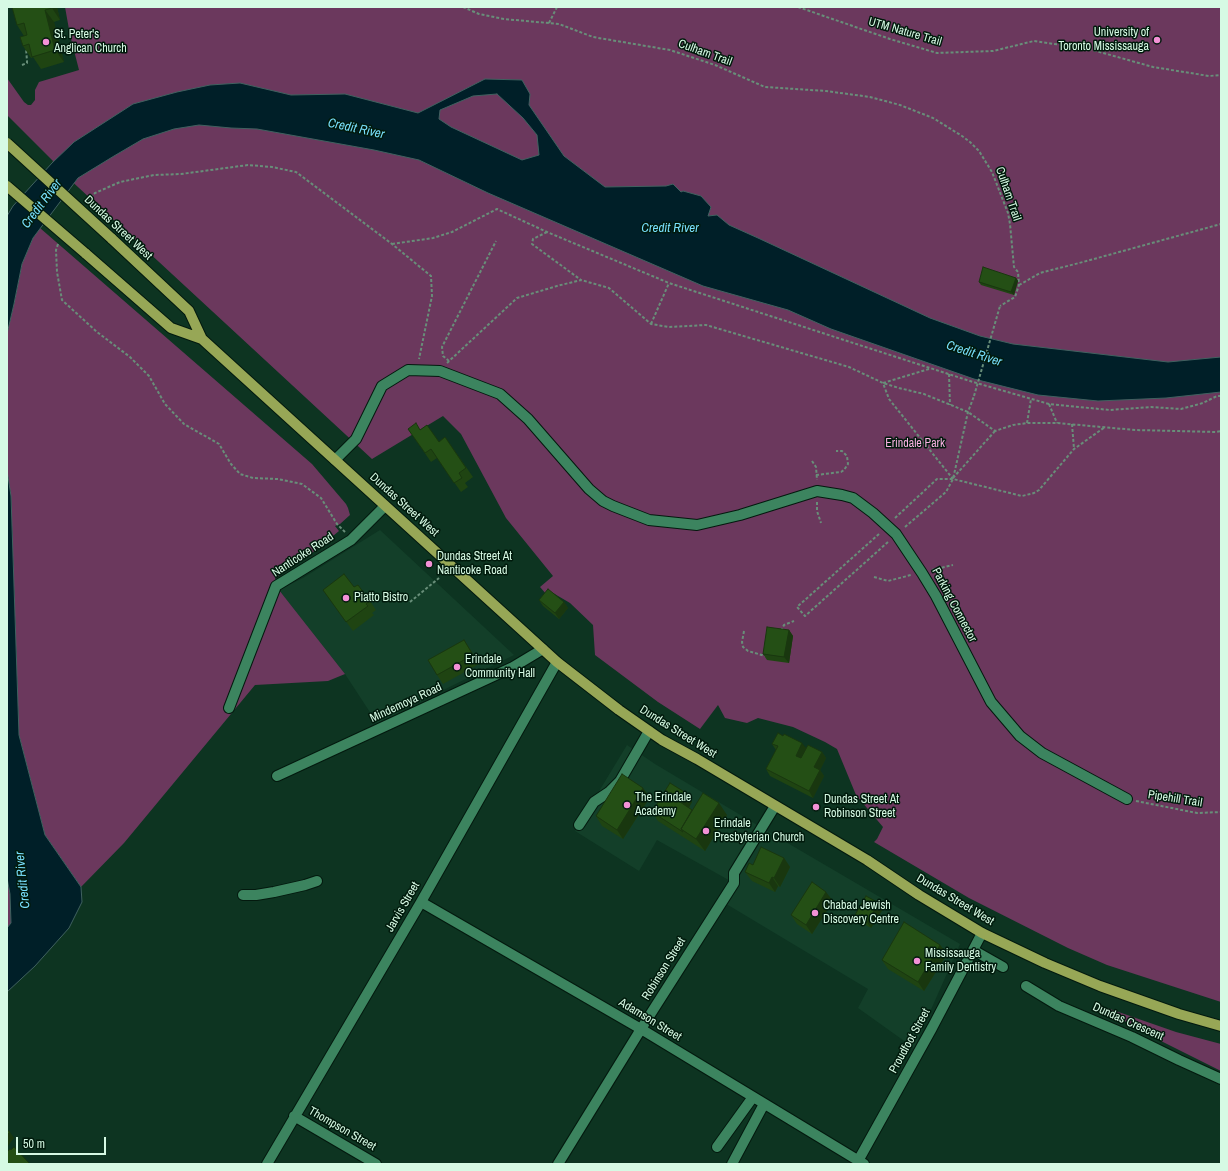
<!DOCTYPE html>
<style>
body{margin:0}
#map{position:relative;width:1228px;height:1171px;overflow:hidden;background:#0d3421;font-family:"Archivo Narrow",sans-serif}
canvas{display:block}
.frame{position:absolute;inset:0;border:8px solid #d6fae4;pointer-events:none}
.scale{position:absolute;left:16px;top:1137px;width:90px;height:18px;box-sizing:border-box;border:2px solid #d6fae4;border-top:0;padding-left:5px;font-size:12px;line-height:14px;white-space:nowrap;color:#d6fae4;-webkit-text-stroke:3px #001a0c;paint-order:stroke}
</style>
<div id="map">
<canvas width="1228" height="1171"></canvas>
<div class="frame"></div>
<div class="scale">50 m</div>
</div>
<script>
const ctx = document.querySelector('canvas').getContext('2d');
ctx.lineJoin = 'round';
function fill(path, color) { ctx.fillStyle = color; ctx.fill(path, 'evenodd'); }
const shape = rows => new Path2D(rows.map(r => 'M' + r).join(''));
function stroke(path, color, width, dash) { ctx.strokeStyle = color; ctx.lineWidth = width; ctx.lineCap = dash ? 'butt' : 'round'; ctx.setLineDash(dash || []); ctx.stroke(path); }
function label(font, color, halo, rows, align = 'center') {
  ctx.font = font + ' "Archivo Narrow",sans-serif'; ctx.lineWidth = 3; ctx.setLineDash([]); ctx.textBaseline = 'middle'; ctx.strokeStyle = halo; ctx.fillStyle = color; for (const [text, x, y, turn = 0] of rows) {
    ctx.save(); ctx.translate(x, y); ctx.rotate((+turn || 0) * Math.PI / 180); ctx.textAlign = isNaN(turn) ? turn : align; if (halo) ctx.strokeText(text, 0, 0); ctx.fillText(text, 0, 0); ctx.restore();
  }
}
fill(shape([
 [380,530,514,655,377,723,345,674,279,590,303,578],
 [627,745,655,764,779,838,960,944,914,1048,858,1008,868,989,723,902,734,883,657,840,639,871,575,831]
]), '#133f29');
fill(shape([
 [65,7,1221,7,1221,1002,1107,965,1068,948,969,898,874,842,877,839,883,827,856,795,837,749,825,742,793,727,758,718,747,723,725,718,718,705,700,729,658,702,595,655,593,625,570,603,553,593,547,595,540,587,553,576,506,518,461,434,443,416,372,459,52,163,53,161,7,115,7,78,24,102,28,105,31,105,35,100,35,90,39,82,79,70,70,35],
 [40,228,312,464,346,504,348,508,350,515,340,524,335,526,339,531,316,550,275,578,279,590,345,674,328,681,255,685,124,843,81,887,45,835,19,735,11,496,7,470,7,334,14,304,22,264,33,238],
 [7,878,10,894,11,923,7,928],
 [1107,1008,1176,1032,1221,1044,1221,1071,1133,1027]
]), '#6b385d');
const water = shape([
 [485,79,522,80,530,94,529,105,564,156,605,187,666,186,673,184,681,192,683,191,701,196,711,207,708,216,717,215,729,225,758,238,930,318,980,336,1013,344,1168,362,1221,357,1221,392,1166,398,1098,401,1038,395,974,379,831,329,788,310,703,286,488,193,419,160,374,150,257,129,231,128,199,125,174,129,143,139,114,156,78,178,33,238,22,264,14,304,7,334,7,216,13,206,52,163,74,142,133,104,177,92,210,85,240,83,291,95,345,94,418,113,485,79],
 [497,94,523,118,537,135,539,155,522,160,451,127,439,119,440,110,473,96,497,94],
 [7,470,11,496,19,735,45,835,81,887,82,902,69,928,35,966,7,992,7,928,11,923,10,894,7,878,7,470]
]);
fill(water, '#001f28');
stroke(water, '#406160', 1);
const minor = shape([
 [335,460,356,439,382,386,408,370,440,371,500,394,528,419,589,489,603,501,613,506,649,520,697,525,740,515,817,491,842,495,853,498,873,513,896,534,922,573,936,596,991,702,1020,736,1042,753,1127,799],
 [229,708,276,586,351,540,385,506],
 [277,776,513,667,543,649],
 [579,825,594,802,609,792,620,781,649,731],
 [243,895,256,895,274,892,305,885,317,881],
 [421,902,641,1029,864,1164],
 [973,950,1003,967],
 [1026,986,1059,1006,1132,1037,1179,1060,1221,1079],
 [294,1116,376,1164],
 [717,1147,753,1097],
 [858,1161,932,1028,982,933],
 [267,1164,421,902,557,662],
 [558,1164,641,1029,734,883,734,873,775,806],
 [732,1164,764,1104]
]);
const major = shape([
 [111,238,189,311,202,339],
 [85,253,171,328,202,339,557,662,619,710,662,740,697,759,867,860,919,895,982,933,1045,963,1100,986,1179,1014,1221,1026]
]);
stroke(minor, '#03190e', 12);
stroke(major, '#03190e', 12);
stroke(shape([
 [463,7,479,14,504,19,559,24,593,37,670,50,715,65,765,87,826,91,870,97,900,105,933,118,962,136,970,142,979,151,992,172,1008,213,1010,224,1014,267,1018,272,1019,285,1015,297,1000,306],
 [798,7,890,39,937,53,993,51,1034,41,1089,49,1153,67,1209,76,1221,75],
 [549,23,557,7],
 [22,65,27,63,27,61,26,48],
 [87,201,95,193,120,182,154,175,181,174,248,165,272,167,296,172,392,244,431,276,432,296,419,359],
 [547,232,533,239,532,244,581,280],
 [58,244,56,250,57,272,62,300,97,332,130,357,149,376,165,404,184,424,219,444,231,464,240,474,253,478,278,479,302,484,321,498,337,524,345,532],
 [392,244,433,238,452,232,497,209,547,232,669,283,973,382,1049,404,1110,410,1151,407,1181,409,1203,403,1217,396,1221,396],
 [1019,285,1040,273,1083,262,1221,224],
 [651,324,669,283],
 [449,361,443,356,442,347,496,241],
 [447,363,517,298,557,286,581,280,609,288,651,324,669,327,706,325,849,367,883,383,899,388,924,394,968,412,995,431,1013,425,1027,423,1057,423,1135,430,1216,432,1221,431],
 [929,369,883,383,889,399,953,479],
 [949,374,950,405],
 [1049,404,1057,423],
 [1027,423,1031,399],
 [1072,424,1074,449],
 [812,461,816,467,817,480],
 [816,475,841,472,844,470,848,464,847,456,842,451,836,451],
 [953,478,995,431],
 [817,502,817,511,821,523],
 [895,518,937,479,953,479,1022,496,1034,493,1039,490,1074,449,1105,427],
 [905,527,946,492,953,479,968,412,974,396],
 [879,534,797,607,805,616,888,542],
 [932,570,953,565],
 [874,577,888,581,911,575],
 [410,602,439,578],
 [744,631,742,642,743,647,748,651,765,656],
 [781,631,784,625,794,621],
 [1136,801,1197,813,1221,812]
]), '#688e79', 2, [3, 2]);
stroke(minor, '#3c845f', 10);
stroke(major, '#97a756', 10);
const majorBridge = shape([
 [7,143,111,238],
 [7,186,85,253]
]);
stroke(majorBridge, '#03190e', 12, []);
stroke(shape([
 [974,396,1000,306]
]), '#688e79', 2, [3, 2]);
stroke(majorBridge, '#97a756', 10);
fill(shape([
 [12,7,57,7,60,20,54,22,64,62,41,69,33,57,31,58,23,46,24,36,17,25],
 [1016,278,1018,281,1014,295,981,285,979,282],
 [408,429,420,430,439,442,445,437,473,477,465,483,468,487,461,492,437,458,431,462],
 [354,587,370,601,376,610,372,613,374,615,353,631,323,590],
 [539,600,564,602,568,608,559,619,543,606],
 [789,630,793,636,789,663,767,660,763,654],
 [464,640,470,649,479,664,443,684,437,675],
 [772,744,822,752,826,758,820,770,824,776,813,798,770,776,766,769,776,750],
 [686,793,692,802,689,807,692,810,727,815,705,851,658,821,652,812],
 [650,797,623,839,602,826,596,816],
 [784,858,790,867,780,887,778,886,775,892,752,881,745,872,753,865],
 [833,901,812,934,797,924,791,915],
 [879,903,883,909,871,928,859,921,855,915],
 [940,945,947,954,924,991,888,969,882,960]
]), '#1f4412');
fill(shape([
 [52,7,57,7,60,20,52,8],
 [45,10,54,22,64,62,55,50],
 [1016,278,1018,281,1014,295,1011,292],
 [564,602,568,608,559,619,555,613],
 [789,630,793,636,789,663,784,657],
 [802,743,807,749,800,762,796,756],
 [822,752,826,758,820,770,824,776,813,798,809,791,814,767],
 [643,788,650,797,623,839,617,830],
 [686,793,692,802,687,811,680,802],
 [719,803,727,815,705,851,696,839],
 [784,858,790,867,780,887,774,878],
 [772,877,778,886,775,892,769,883],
 [826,892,833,901,812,934,806,925],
 [879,903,883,909,871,928,867,922],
 [940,945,947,954,924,991,918,982],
 [10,1132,14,1138,7,1147,7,1135]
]), '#19370f');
const building = shape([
 [12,7,52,7,52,8,45,10,55,50,32,57,29,44,23,46,20,37,27,35,24,23,17,25,12,7],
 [983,267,1016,278,1011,292,979,282,983,267],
 [416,423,420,430,427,425,439,442,445,437,466,468,459,473,462,478,454,483,431,449,425,453,408,429,416,423],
 [344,574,354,587,358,585,370,601,366,604,368,606,346,622,323,590,344,574],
 [548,589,564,602,555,613,539,600,548,589],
 [767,627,789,630,784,657,763,654,767,627],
 [464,640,473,655,437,675,428,660,464,640],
 [778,733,783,736,784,734,802,743,796,756,801,758,808,745,822,752,814,767,820,770,809,791,766,769,778,746,772,744,778,733],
 [622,774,643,788,617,830,596,816,622,774],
 [670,783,686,793,680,802,692,810,681,829,683,832,652,812,670,783],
 [703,793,719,803,696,839,681,829,703,793],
 [761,847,784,858,774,878,772,877,769,883,745,872,749,863,753,865,761,847],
 [812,882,826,892,806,925,791,915,812,882],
 [866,896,879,903,867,922,855,915,866,896],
 [904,922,940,945,918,982,882,960,904,922],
 [7,1130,10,1132,7,1135,7,1130],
 [14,1147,29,1163,28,1164,7,1164,7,1152,10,1149,11,1150,14,1147]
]);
fill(building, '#244f15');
stroke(building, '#19370f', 1);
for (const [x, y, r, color] of [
 [1157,40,4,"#f391d6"],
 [46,42,4,"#f391d6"],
 [429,564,4,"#f391d6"],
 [346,598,4,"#f391d6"],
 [457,667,4,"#f391d6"],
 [627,805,4,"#f391d6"],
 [816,807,4,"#f391d6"],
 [706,831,4,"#f391d6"],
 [815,913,4,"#f391d6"],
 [917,961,4,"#f391d6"]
]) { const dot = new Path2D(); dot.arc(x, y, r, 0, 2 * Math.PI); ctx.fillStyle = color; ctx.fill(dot); stroke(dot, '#001a0c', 1.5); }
label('12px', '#d6fae4', '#001a0c', [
 ["UTM Nature Trail",905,32,16],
 ["Culham Trail",705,53,20],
 ["Culham Trail",1008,194,71],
 ["Dundas Street West",118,228,43],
 ["Dundas Street West",404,505,42],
 ["Nanticoke Road",303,555,-33],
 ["Parking Connector",954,605,62],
 ["Mindemoya Road",406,703,-25],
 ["Dundas Street West",678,732,32],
 ["Pipehill Trail",1175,799,9],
 ["Dundas Street West",955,900,31],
 ["Jarvis Street",403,907,-60],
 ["Robinson Street",664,969,-58],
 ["Adamson Street",650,1020,31],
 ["Dundas Crescent",1128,1022,24],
 ["Proudfoot Street",910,1041,-61],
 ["Thompson Street",342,1129,30]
]);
label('12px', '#d6fae4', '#001a0c', [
 ["University of",1149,33,"right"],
 ["Toronto Mississauga",1149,47,"right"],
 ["St. Peter's",54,35],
 ["Anglican Church",54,49],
 ["Dundas Street At",437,557],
 ["Nanticoke Road",437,571],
 ["Piatto Bistro",354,598],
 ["Erindale",465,660],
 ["Community Hall",465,674],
 ["The Erindale",635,798],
 ["Academy",635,812],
 ["Dundas Street At",824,800],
 ["Robinson Street",824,814],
 ["Erindale",714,824],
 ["Presbyterian Church",714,838],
 ["Chabad Jewish",823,906],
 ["Discovery Centre",823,920],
 ["Mississauga",925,954],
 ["Family Dentistry",925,968]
], 'left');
label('12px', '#fab2e3', '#001a0c', [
 ["Erindale Park",915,444]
]);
label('italic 13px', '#78dffc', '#001a0c', [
 ["Credit River",356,129,12],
 ["Credit River",42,204,-53],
 ["Credit River",670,229],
 ["Credit River",974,354,18],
 ["Credit River",23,880,-96]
]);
</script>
